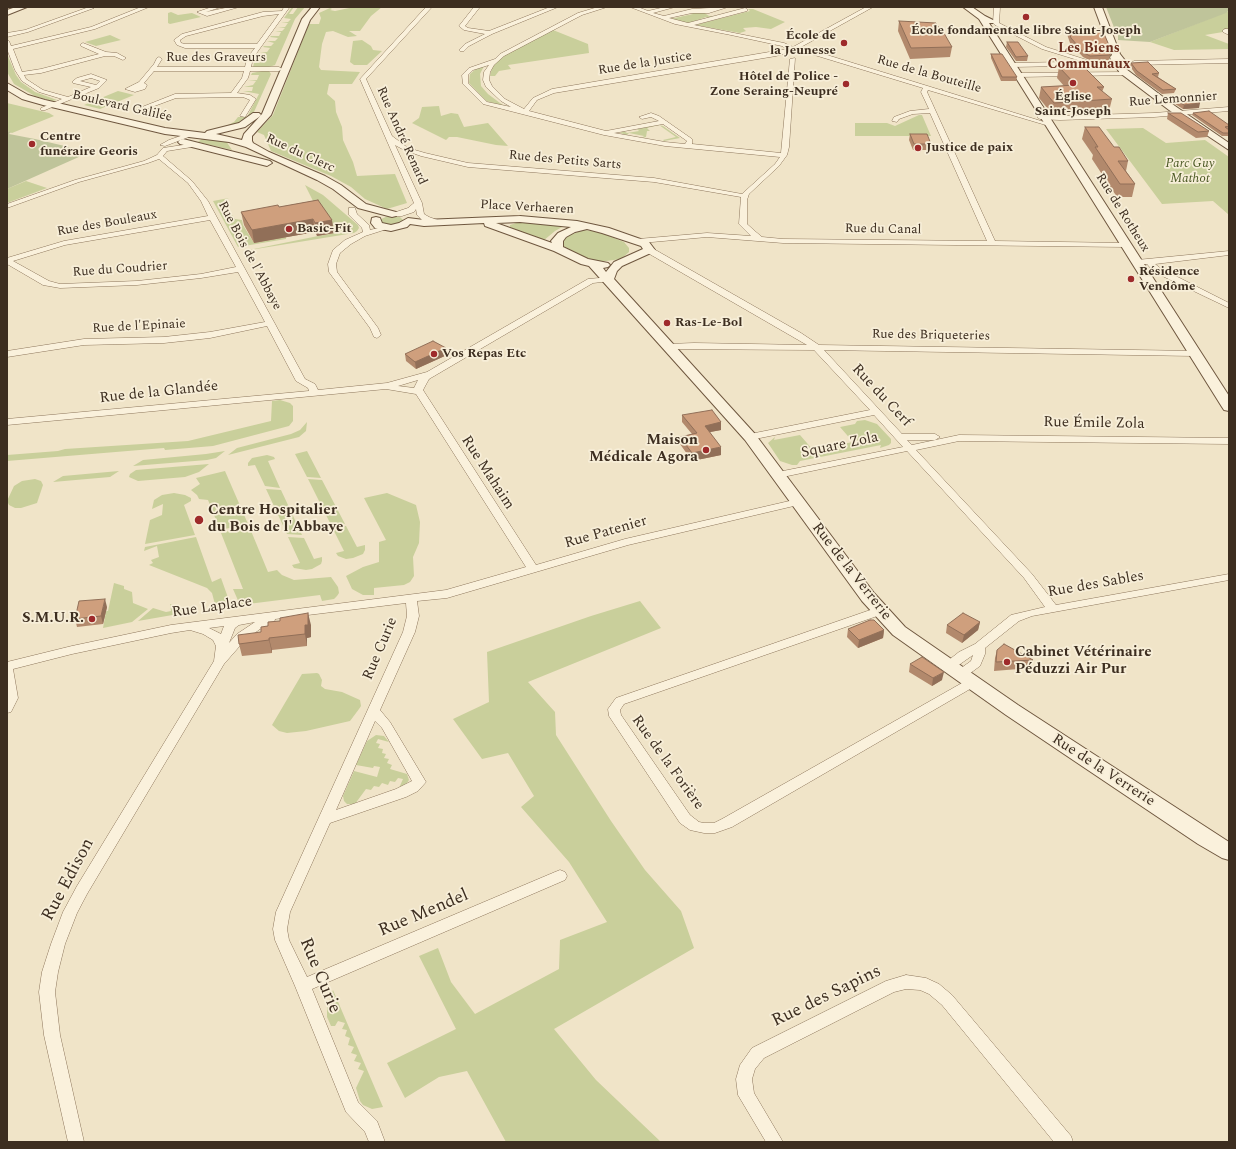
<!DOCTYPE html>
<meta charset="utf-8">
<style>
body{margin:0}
#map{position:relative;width:1236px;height:1149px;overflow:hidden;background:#f0e4c8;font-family:Spectral,serif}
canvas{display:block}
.frame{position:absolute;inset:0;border:8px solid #3d2e20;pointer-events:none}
</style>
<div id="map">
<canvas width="1236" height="1149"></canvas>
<div class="frame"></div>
</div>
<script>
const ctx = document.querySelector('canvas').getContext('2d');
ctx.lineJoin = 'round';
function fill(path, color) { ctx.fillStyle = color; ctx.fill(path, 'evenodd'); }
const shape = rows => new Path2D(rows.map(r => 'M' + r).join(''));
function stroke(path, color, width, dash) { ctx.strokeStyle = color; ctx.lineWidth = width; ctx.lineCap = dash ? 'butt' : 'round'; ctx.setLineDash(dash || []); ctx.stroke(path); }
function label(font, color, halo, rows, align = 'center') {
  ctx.font = font + ' Spectral,serif'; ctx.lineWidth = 3.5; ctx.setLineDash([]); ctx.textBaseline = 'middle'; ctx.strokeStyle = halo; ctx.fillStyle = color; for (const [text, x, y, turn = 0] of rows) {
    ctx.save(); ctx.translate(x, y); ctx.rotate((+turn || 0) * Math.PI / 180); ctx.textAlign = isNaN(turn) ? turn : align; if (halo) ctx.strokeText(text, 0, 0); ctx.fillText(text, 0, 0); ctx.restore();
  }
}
fill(shape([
 [292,7,294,7,289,14,293,14,298,7,305,7,295,19,275,65,269,67,253,67,254,63,262,62,263,58,255,58,256,57,264,57,266,53,260,52,267,52,270,48,263,47,264,46,271,46,274,43,267,41,275,41,278,38,270,37,271,36,279,36,281,32,275,31,282,31,285,28,278,27,285,27,288,23,281,22,288,22,291,19,284,18],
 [354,7,382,7,371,16,360,31,349,31,357,36,348,37,333,31,326,32,322,44,319,67,321,70,360,72,352,84,329,84,327,94,335,101,336,112,342,127,343,140,353,162,357,176,395,174,407,203,387,209,365,199,351,187,331,176,271,151,264,135,257,132,273,115,309,24,319,24,321,18,319,13,330,8,332,9,330,10,335,11],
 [748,9,753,9,785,22,771,29,756,27,743,28,746,31,740,33,695,25,750,11],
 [1229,11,1229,31,1205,35,1229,44,1229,49,1174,50,1150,42],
 [171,12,178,15,192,13,201,17,170,24,168,23,168,13],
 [696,12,703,12,709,16,718,16,709,18,706,17,687,24,670,19,693,14,691,13],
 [553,30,588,44,589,53,508,65,511,69,499,71,495,76,490,76,492,68,497,61,507,53],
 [110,35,121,40,96,46,85,42],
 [362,40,371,46,373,50,382,51,367,65,354,65,350,62,353,41],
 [7,54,16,75,21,82,35,92,57,100,52,101,35,96,14,84,7,72],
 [484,66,480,74,481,86,488,94,504,106,486,101,469,83,470,74,478,67],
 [262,71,269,71,271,74,254,112,238,123,226,126,234,122,238,117,247,117,259,94,243,91,252,91,253,87,244,87,253,85,256,81,248,81,257,80,259,75,251,75,252,73],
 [118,91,134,95,100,109,84,105],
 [7,103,49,113,54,116,12,133,7,131],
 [439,106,441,116,451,113,458,114,464,127,488,123,508,146,496,145,457,137,449,137,446,140,412,123,419,118,422,107],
 [919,115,922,115,931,136,855,136,855,123,887,123,895,126],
 [658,125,663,126,680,138,664,141,663,140,676,137,659,125,647,128,650,131,647,131,646,137,642,138,644,136,629,133,627,135,620,133,624,131,627,133,639,131,637,129],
 [1143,128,1166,143,1205,140,1229,157,1229,215,1213,201,1162,204,1106,129],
 [203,138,226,141,232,150,198,142],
 [26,181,47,188,7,203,7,189],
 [305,185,323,195,358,225,359,228,357,231,354,233,244,251,333,233,315,205],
 [229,198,224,200,228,209,235,219,242,220,243,225,254,243,286,237,286,239,238,247,213,201],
 [388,216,400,217,404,221,395,226,382,225,379,220],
 [519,222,562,226,564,226,555,231,543,241,510,227,510,225],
 [584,230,599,232,624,242,629,248,629,252,621,259,606,261,595,261,590,260,564,248,562,244,563,240,569,235],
 [280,400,290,403,293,406,293,421,289,426,213,446,165,450,164,448,7,461,7,455,58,451,65,449,188,441,271,421,272,401],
 [865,420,877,424,891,439,891,443,889,445,880,448,881,445,800,461,797,465,792,465,780,461,768,443,775,437,774,440,800,435,813,450,853,442,840,427,855,424,857,421],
 [307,422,306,431,299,437,228,455,237,448,291,434,300,430],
 [225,451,216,458,207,460,133,466,143,460,206,454],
 [307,451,321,478,307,477,295,454],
 [267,455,274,457,275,459,268,461,280,488,265,486,255,465,248,466,248,463,252,458],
 [209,464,199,472,185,477,138,481,129,477,130,474,136,470],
 [119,471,110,477,53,482,63,476],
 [225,471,248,524,220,530,208,500,199,499,197,495,191,490,200,484,196,478],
 [35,479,41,481,43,485,37,503,21,508,15,508,9,505,7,501,14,486,22,481],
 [308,479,322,480,345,524,330,523],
 [266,489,281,490,302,535,287,534],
 [174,493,185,495,191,498,191,501,184,505,195,535,145,544,150,520,162,515,163,504,152,509,154,500,162,495],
 [387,493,416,505,420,522,419,543,413,557,414,576,410,582,404,585,374,588,374,595,363,595,352,589,346,576,363,567,379,562,379,542,386,540,364,498],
 [331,525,346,526,357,547,365,545,365,550,363,554,353,558,346,559,338,556,336,553,344,551],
 [249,526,268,572,277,570,282,575,294,580,331,577,338,587,339,593,337,596,334,599,322,601,320,595,240,605,233,589,243,589,221,533],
 [196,537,212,582,221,578,231,606,216,608,212,593,207,588,149,565,153,563,151,560,159,557,157,546,144,551,145,547],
 [288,537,304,538,314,559,322,557,322,561,321,564,312,569,306,570,294,568,292,565,300,563],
 [114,583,124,586,124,589,132,592,133,603,148,609,132,622,103,628,106,611,108,611],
 [640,601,661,628,528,682,555,712,556,735,611,821,645,870,681,911,694,948,554,1029,596,1080,661,1142,506,1142,467,1071,439,1077,405,1098,387,1063,456,1029,419,956,438,948,451,982,475,1014,559,969,560,940,607,922,569,862,521,807,534,796,508,753,482,759,453,719,489,702,487,652,591,616],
 [170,604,180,608,184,613,138,621,153,608,166,612,171,611],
 [317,673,319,674,322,680,321,686,325,689,342,692,360,700,361,706,359,709,350,721,306,731,287,733,279,731,272,725,302,674],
 [376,735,384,736,389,742,378,739,376,743,380,744,378,748,383,749,382,753,386,754,384,758,389,759,387,763,392,765,390,769,407,774,409,780,407,783,399,788,403,779,398,778,395,782,390,781,388,785,382,783,379,787,374,786,371,790,366,789,355,804,347,804,344,801,343,796,354,771,377,777,380,767,374,766,373,768,356,765,367,741],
 [333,990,383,1107,372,1109,363,1105,360,1101,356,1088,364,1071,358,1069,361,1063,354,1061,357,1055,351,1053,354,1047,348,1045,350,1038,345,1036,347,1030,342,1029,345,1023,338,1021,335,1026,331,1026,327,1017,327,1007]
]), '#c9cf9b');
fill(shape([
 [1106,7,1229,7,1229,10,1226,13,1150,42,1118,40,1118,33,1115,30],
 [7,131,11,132,9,134,35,139,90,152,7,189]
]), '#bfc49a');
const street = shape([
 [89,7,94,8,28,32,7,37,7,33,25,30,89,7],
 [141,7,149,7,95,29,13,49,22,72,41,69,99,54,81,46,81,44,83,43,106,52,117,53,126,58,123,60,114,56,105,56,41,73,24,75,26,79,43,90,68,97,91,87,73,83,73,81,77,78,91,74,107,80,99,88,45,110,41,110,41,108,62,99,39,92,22,81,15,70,7,49,7,40,9,41,11,46,91,27,141,7],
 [91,78,100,81,96,85,80,81,91,78],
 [212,7,221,7,206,12,230,7,239,7,207,16,197,12,212,7],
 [284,7,289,8,253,58,251,67,279,67,282,69,279,71,250,71,248,78,237,93,250,95,256,99,245,117,240,116,250,100,243,97,176,98,141,111,137,111,137,109,175,94,231,93,242,78,244,71,154,71,144,83,147,85,145,89,135,92,125,89,139,82,154,64,157,58,159,57,162,59,157,67,245,67,247,58,255,48,185,48,177,45,174,40,182,34,263,12,282,11,284,7],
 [279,14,257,44,185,44,181,43,180,40,186,36,263,16,279,14],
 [426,7,432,7,366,79,392,136,408,148,425,153,468,163,654,178,742,194,775,164,780,157,665,146,604,135,483,104,463,84,462,75,469,68,495,59,500,54,578,13,598,7,607,7,582,15,504,56,494,65,490,72,489,80,492,86,505,99,524,109,533,98,552,89,787,49,782,46,731,35,675,24,630,7,638,7,648,11,665,7,675,7,653,13,664,16,692,9,728,7,709,13,692,13,669,18,688,23,745,8,747,9,747,11,694,25,784,43,793,47,866,7,873,7,801,47,1054,125,1049,126,928,90,927,92,995,241,1126,243,1130,245,1126,247,783,243,707,237,641,243,637,241,638,239,707,233,751,236,739,224,741,197,654,182,468,167,421,156,404,150,395,145,422,203,424,214,429,217,443,222,439,224,423,221,417,215,416,209,414,212,402,216,396,216,396,212,408,208,414,203,360,79,426,7],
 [798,50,923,88,921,92,929,109,910,111,894,117,892,121,897,122,899,119,913,114,930,113,987,241,783,239,762,237,756,232,747,224,747,200,749,194,779,166,787,155,789,147,795,58,790,59,781,153,692,144,692,139,659,116,651,113,639,117,642,119,651,117,659,121,606,131,529,111,537,100,554,93,776,56,798,50],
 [489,65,484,72,483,80,486,87,501,101,511,107,487,102,468,83,468,75,473,70,489,65],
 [663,124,687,141,685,144,665,142,614,133,663,124],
 [474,7,480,7,465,26,468,28,489,31,550,7,558,7,492,34,469,46,464,51,460,51,459,50,465,44,485,34,464,30,459,26,474,7],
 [994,7,1000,7,999,23,1046,47,1087,60,1084,62,1042,49,995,25,993,23,994,7],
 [1225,29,1229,29,1229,35,1223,32,1223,30,1225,29],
 [1229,59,1229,63,1134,65,1131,63,1134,61,1229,59],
 [1117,61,1129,67,1126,69,1116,65,1012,67,1009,65,1012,63,1117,61],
 [1127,72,1130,74,1129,75,1018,77,1015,75,1018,73,1127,72],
 [1229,107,1229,111,1154,117,1060,120,1040,119,1037,117,1040,115,1060,116,1154,113,1229,107],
 [192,132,195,134,194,135,165,146,160,145,169,140,192,132],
 [196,143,199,145,198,146,167,151,163,156,192,181,208,201,305,379,315,384,318,390,387,383,427,372,588,279,611,277,611,281,593,283,429,379,423,390,536,565,625,539,798,499,803,502,798,505,628,545,447,598,417,601,419,616,415,632,380,710,390,722,426,782,418,791,406,797,330,823,290,912,287,929,289,940,307,977,555,872,560,870,565,872,567,876,565,880,312,989,358,1102,377,1121,385,1142,369,1142,365,1132,346,1112,295,986,275,940,273,929,276,912,403,632,407,616,406,603,275,619,274,623,260,629,245,640,224,664,87,894,77,913,65,944,58,972,55,992,60,1035,84,1142,68,1142,44,1035,39,992,42,972,51,944,63,912,77,886,214,661,216,646,213,640,203,634,190,630,171,633,72,654,13,669,18,698,11,712,7,713,7,662,72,646,171,625,446,590,526,567,416,394,386,389,7,425,7,419,309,391,308,388,296,381,267,326,210,338,164,343,84,345,7,357,7,351,84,339,164,337,210,332,265,322,238,272,201,278,137,285,60,288,43,285,7,264,7,258,64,241,208,216,201,201,188,183,159,159,148,163,79,182,7,208,7,204,75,180,144,161,157,155,163,148,196,143],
 [210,220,236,267,201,274,137,281,60,284,49,281,13,261,65,245,210,220],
 [418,380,414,388,398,386,418,380],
 [255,622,237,634,229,643,235,628,239,625,255,622],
 [224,626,221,634,209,628,224,626],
 [375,721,382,728,412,781,396,789,336,810,375,721],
 [349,208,355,208,357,214,369,225,370,230,386,226,390,228,365,236,351,244,340,253,336,264,337,272,378,328,381,335,377,338,374,337,370,328,329,272,328,264,333,250,345,240,363,232,362,228,349,215,349,208],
 [646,248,652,248,801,333,819,345,1197,351,1198,353,1194,356,824,350,902,434,935,434,940,437,935,440,907,440,912,445,959,435,1229,438,1229,444,959,441,916,450,1032,574,1056,605,1229,574,1229,580,1032,616,1019,621,985,648,985,654,980,666,965,677,961,678,957,677,955,674,957,671,971,661,973,655,953,669,945,669,943,666,945,663,959,652,975,644,1011,615,1045,607,1024,578,907,451,778,478,774,477,773,475,778,472,903,447,874,415,750,440,747,439,745,437,747,435,750,434,870,410,814,350,665,349,664,347,668,344,694,343,807,345,646,252,646,248],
 [1229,251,1229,255,1155,264,1160,268,1229,303,1229,308,1154,272,1147,264,1137,264,1133,262,1137,260,1229,251],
 [879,607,883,608,885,611,883,614,624,704,620,710,621,715,690,815,699,822,704,823,714,823,722,819,969,679,973,678,977,679,979,682,977,685,732,827,715,833,704,833,690,830,680,823,609,716,608,709,616,698,879,607],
 [906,975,926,978,939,984,952,995,1071,1136,1073,1142,1054,1142,942,1005,929,994,920,990,906,989,894,992,764,1058,755,1069,752,1079,754,1093,783,1142,766,1142,738,1095,736,1079,740,1065,752,1048,886,981,906,975]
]);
const secondary = shape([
 [16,7,27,7,7,15,7,10,16,7],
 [312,7,320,7,310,20,271,115,252,136,252,141,253,143,269,152,325,176,341,185,366,204,396,212,397,214,396,216,392,217,358,208,333,189,317,180,246,147,229,142,165,134,43,105,22,99,7,90,7,83,28,95,45,100,165,128,205,133,207,131,239,123,253,113,259,113,261,115,259,117,245,127,216,134,242,140,244,134,262,114,302,19,312,7],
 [963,7,972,7,985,16,995,21,994,23,989,23,1229,396,1229,411,1224,410,1222,407,979,19,963,7],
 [1094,7,1102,7,1120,54,1127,63,1123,65,1126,69,1175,106,1229,143,1229,150,1169,110,1120,73,1111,60,1110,57,1112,55,1094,7],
 [183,139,270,161,272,163,267,166,180,144,178,142,180,140,183,139],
 [520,216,577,221,609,228,649,242,655,250,653,252,622,266,617,271,614,279,755,434,874,593,905,627,1018,705,1229,842,1229,860,1222,858,1198,844,1006,715,893,635,862,601,745,440,589,266,581,264,554,251,485,226,484,223,424,226,410,224,407,227,391,231,375,228,371,223,372,218,376,217,380,218,382,223,391,225,399,223,408,218,424,220,520,216],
 [520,222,571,227,558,233,551,241,552,243,496,223,520,222],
 [587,229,602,233,641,246,643,249,614,262,606,272,603,268,608,267,610,265,608,263,588,259,563,247,563,241,566,237,575,232,587,229]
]);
stroke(street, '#8d765c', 1);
stroke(secondary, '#6f573f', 2);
fill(street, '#faf1dc');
fill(secondary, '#faf1dc');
fill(shape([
 [899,21,939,28,952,47,950,57,910,59,898,31],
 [1068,29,1111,50,1109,60,1089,60,1083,57,1070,43,1067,34],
 [1007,42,1028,56,1027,61,1016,61,1006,47],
 [991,54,1017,77,1016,81,1001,81,991,58],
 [1131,63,1159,73,1158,77,1176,89,1174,93,1162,94,1136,75,1130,66],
 [1059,67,1104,87,1102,92,1112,99,1109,111,1052,114,1039,98,1041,87,1064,86,1057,78],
 [1173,98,1199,108,1183,109,1172,102],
 [1168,113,1209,131,1207,137,1196,138,1167,119],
 [1193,113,1229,125,1229,136,1222,136,1192,115],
 [1085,127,1114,147,1128,161,1126,171,1135,184,1132,197,1117,197,1092,159,1093,155,1082,139],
 [910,134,931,144,930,150,913,150,909,140],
 [318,200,334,233,317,236,315,232,254,243,244,225,241,212,279,207],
 [446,348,447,355,416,369,406,361,405,354],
 [682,415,721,422,721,430,710,432,721,455,692,461,680,444,680,437,692,434,682,422],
 [107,607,103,624,77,627,75,619],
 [980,622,978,630,962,643,946,633,947,625],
 [311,625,311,637,307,638,307,646,272,650,272,653,242,656,239,644,261,632],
 [848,629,884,630,883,638,858,648,847,637],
 [997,650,1033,660,1031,668,994,671,995,658],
 [910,664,942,680,932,686,909,672]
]), '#b2896c');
fill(shape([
 [1200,103,1199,108,1183,109,1184,105],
 [313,219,315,232,254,243,252,230],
 [332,220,334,233,317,236,315,223],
 [446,348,447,355,416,369,415,362],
 [721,422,721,430,705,433,705,426],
 [721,447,721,455,692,461,692,453],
 [105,599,107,607,103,624,101,616],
 [308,613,311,625,311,637,307,638,307,646,305,634,305,625],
 [980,622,978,630,962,643,964,635],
 [884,630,883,638,858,648,859,640],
 [269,638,272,650,272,653,269,640],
 [944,672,942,680,932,686,933,678]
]), '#916f58');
const building = shape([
 [899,21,936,23,939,28,941,28,952,47,911,48,899,21],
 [1068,29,1102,29,1111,50,1110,55,1090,56,1084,53,1071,38,1068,29],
 [1007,42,1018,42,1028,56,1016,57,1007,42],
 [991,54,1002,54,1017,77,1002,77,991,54],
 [1148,62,1159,73,1152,74,1176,89,1163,90,1137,71,1131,63,1148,62],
 [1083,66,1104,87,1097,87,1112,99,1054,103,1041,87,1076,85,1059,67,1083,66],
 [1189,96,1200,103,1184,105,1173,98,1189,96],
 [1209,111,1229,125,1229,126,1225,127,1229,130,1229,133,1223,133,1193,113,1209,111],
 [1168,113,1181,113,1209,131,1198,132,1168,113],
 [1085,127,1099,127,1114,147,1119,147,1128,161,1118,161,1135,184,1120,184,1095,147,1098,147,1085,127],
 [910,134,927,134,931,144,914,144,910,134],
 [318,200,332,220,315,223,313,219,252,230,241,212,278,205,279,207,318,200],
 [433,341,446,348,415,362,405,354,433,341],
 [712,410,721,422,705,426,721,447,692,453,680,437,697,433,682,415,712,410],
 [105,599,101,616,75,619,79,601,105,599],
 [308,613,308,625,305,625,305,634,269,638,269,640,239,644,238,635,261,632,261,627,268,626,268,622,280,621,280,618,308,613],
 [963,613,980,622,964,635,947,625,963,613],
 [870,620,874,620,884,630,859,640,848,629,870,620],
 [1004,644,1033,660,996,662,997,650,1004,644],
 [922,657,944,672,933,678,910,664,922,657]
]);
fill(building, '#cf9f7d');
stroke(building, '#916f58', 1);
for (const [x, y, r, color] of [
 [1026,17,4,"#9e2a2b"],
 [844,43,4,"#9e2a2b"],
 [1073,83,4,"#9e2a2b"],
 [846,84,4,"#9e2a2b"],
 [32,144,4,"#9e2a2b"],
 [918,148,4,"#9e2a2b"],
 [289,229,4,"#9e2a2b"],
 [1131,279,4,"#9e2a2b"],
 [667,323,4,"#9e2a2b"],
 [434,354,4,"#9e2a2b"],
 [706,450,4,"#9e2a2b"],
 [199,520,5,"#9e2a2b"],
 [92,619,4,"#9e2a2b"],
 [1007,662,4,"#9e2a2b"]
]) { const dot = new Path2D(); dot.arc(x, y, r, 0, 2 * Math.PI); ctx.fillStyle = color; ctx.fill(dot); stroke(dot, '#f7eed8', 1.5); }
label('bold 13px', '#3d2e20', '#f7eed8', [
 ["École fondamentale libre Saint-Joseph",1026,31,"center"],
 ["École de",836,36,"right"],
 ["la Jeunesse",836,51,"right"],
 ["Hôtel de Police -",838,77,"right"],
 ["Zone Seraing-Neupré",838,92,"right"],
 ["Église",1073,97,"center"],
 ["Saint-Joseph",1073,112,"center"],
 ["Centre",40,137],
 ["funéraire Georis",40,152],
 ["Justice de paix",926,148],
 ["Basic-Fit",297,229],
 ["Résidence",1139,272],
 ["Vendôme",1139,287],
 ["Ras-Le-Bol",675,323],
 ["Vos Repas Etc",442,354]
], 'left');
label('13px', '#3d2e20', '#f7eed8', [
 ["Rue des Graveurs",216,58],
 ["Rue de la Justice",645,64,-9],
 ["Rue de la Bouteille",929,75,16],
 ["Rue Lemonnier",1173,100,-4],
 ["Boulevard Galilée",122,107,13],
 ["Rue André Renard",401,136,66],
 ["Rue du Clerc",300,154,25],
 ["Rue des Petits Sarts",565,161,5],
 ["Place Verhaeren",527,208,3],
 ["Rue de Rotheux",1122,213,58],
 ["Rue des Bouleaux",107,224,-10],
 ["Rue du Canal",883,230,1],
 ["Rue Bois de l'Abbaye",249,256,62],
 ["Rue du Coudrier",120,270,-4],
 ["Rue de l'Epinaie",139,327,-3],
 ["Rue des Briqueteries",931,336,1]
]);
label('italic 13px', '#4d5a26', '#f7eed8', [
 ["Parc Guy",1190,164],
 ["Mathot",1190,179]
]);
label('bold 14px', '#6b2e1e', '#f7eed8', [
 ["Les Biens",1089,49],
 ["Communaux",1089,65]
]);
label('15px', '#3d2e20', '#f7eed8', [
 ["Rue de la Glandée",159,393,-6],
 ["Rue du Cerf",881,396,47],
 ["Rue Émile Zola",1094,424,1],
 ["Square Zola",840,446,-12],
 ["Rue Mahaim",487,473,57],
 ["Rue Patenier",606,533,-16],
 ["Rue de la Verrerie",851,572,52],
 ["Rue des Sables",1096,585,-10],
 ["Rue Laplace",212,608,-8],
 ["Rue Curie",381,649,-67],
 ["Rue de la Forière",667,763,54],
 ["Rue de la Verrerie",1103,771,33]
]);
label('bold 15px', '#3d2e20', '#f7eed8', [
 ["Maison",698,441],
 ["Médicale Agora",698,458],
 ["Centre Hospitalier",208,511,"left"],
 ["du Bois de l'Abbaye",208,528,"left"],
 ["S.M.U.R.",84,619],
 ["Cabinet Vétérinaire",1015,653,"left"],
 ["Péduzzi Air Pur",1015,670,"left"]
], 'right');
label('18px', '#3d2e20', '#f7eed8', [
 ["Rue Edison",69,880,-62],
 ["Rue Mendel",424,914,-23],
 ["Rue Curie",319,976,67],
 ["Rue des Sapins",827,997,-26]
]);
</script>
